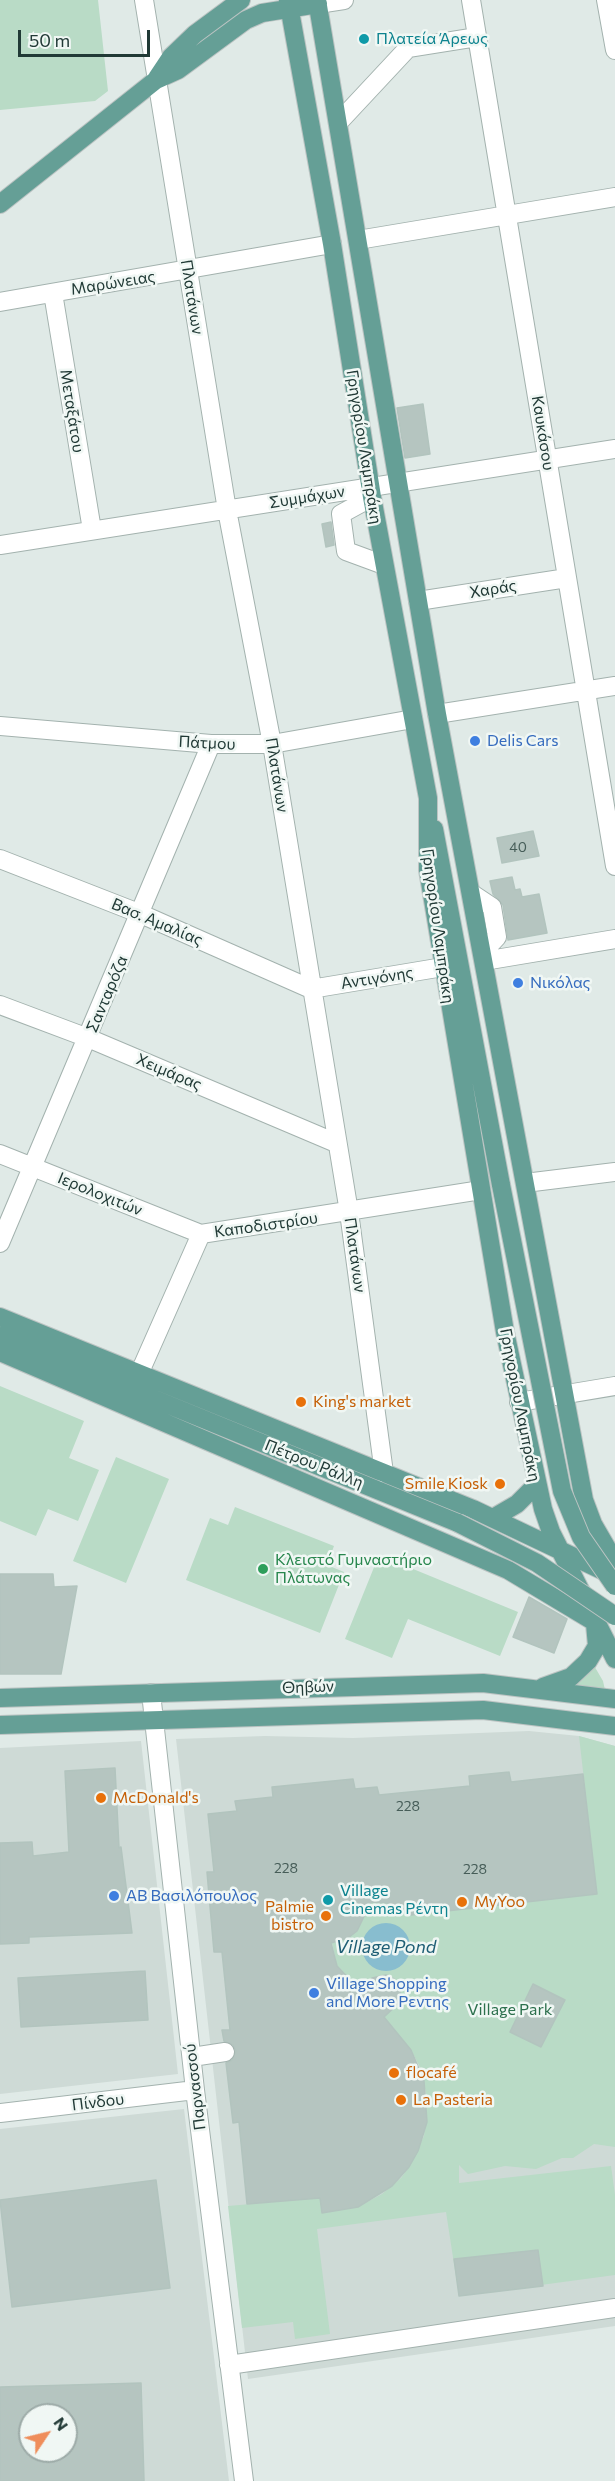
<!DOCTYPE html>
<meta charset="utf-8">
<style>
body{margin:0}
#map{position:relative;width:615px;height:2481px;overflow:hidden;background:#e0eae7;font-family:Commissioner,sans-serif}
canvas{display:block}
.north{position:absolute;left:18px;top:2403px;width:60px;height:60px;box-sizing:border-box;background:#f0f7f4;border:2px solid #9daba8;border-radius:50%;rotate:55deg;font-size:16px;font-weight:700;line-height:24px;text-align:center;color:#213a36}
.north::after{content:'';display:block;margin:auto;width:21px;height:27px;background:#ef8d5a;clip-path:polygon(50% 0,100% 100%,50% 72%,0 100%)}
.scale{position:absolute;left:18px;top:30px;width:132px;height:27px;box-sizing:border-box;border:3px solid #213a36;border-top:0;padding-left:8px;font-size:18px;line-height:21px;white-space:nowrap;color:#213a36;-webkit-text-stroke:4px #f0f7f4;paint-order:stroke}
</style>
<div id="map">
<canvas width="615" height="2481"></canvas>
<div class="north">N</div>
<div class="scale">50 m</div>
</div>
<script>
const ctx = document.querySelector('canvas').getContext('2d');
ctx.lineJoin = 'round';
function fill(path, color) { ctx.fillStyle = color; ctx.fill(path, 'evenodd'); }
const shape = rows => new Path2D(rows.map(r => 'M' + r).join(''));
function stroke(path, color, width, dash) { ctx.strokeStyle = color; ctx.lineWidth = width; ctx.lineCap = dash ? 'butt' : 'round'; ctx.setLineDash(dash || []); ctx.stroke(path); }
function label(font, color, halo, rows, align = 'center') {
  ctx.font = font + ' Commissioner,sans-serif'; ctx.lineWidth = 5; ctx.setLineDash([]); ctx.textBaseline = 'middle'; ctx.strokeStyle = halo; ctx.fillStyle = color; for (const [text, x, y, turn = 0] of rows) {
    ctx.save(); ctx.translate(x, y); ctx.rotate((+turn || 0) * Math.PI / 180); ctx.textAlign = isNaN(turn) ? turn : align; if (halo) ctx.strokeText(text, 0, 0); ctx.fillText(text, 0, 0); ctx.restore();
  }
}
fill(shape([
 [529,1731,579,1736,615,1746,615,2326,248,2379,176,1739,265,1736,353,1738],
 [141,1741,178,2074,0,2094,0,1748],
 [184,2109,229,2481,0,2481,0,2129],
 [30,2415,66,2415,66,2451,30,2451]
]), '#cedad6');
fill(shape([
 [0,0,98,0,108,91,95,101,0,110],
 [0,1386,84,1421,69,1458,99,1470,78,1521,48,1509,36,1536,0,1521],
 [116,1457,169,1479,126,1583,73,1561],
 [235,1507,334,1546,327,1565,344,1572,320,1633,186,1580,210,1518,228,1525],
 [379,1555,518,1612,500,1656,408,1619,392,1658,345,1639],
 [589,1657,603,1681,605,1690,568,1684],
 [579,1736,615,1746,615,2147,594,2144,573,2158,562,2158,536,2169,505,2166,468,2174,459,2165,459,2183,611,2166,615,2195,615,2275,459,2296,446,2212,317,2229,330,2334,295,2339,293,2322,242,2328,228,2206,320,2198,323,2213,358,2207,382,2194,401,2178,409,2167,424,2136,427,2097,420,2067,411,2050,380,2013,391,2011,396,2007,401,1997,400,1987,394,1979,386,1975,372,1978,364,1987,352,1982,337,1966,332,1943,348,1938,357,1931,367,1912,367,1902,388,1903,411,1915,597,1894]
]), '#b9dbc6');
fill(shape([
 '362 1947a24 24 0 1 1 48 0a24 24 0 1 1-48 0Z'
]), '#88bdcf');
const building = shape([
 [423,404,430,454,405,458,397,408,423,404],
 [331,522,334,545,326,547,322,524,331,522],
 [533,831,539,856,502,863,497,838,533,831],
 [512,877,515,890,520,889,522,897,539,894,547,933,508,940,503,905,493,894,490,881,512,877],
 [0,1574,53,1574,54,1587,77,1586,61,1674,0,1674,0,1574],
 [529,1597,567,1619,554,1653,513,1637,529,1597],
 [115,1768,119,1848,121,1847,132,1933,29,1937,29,1943,0,1944,0,1843,32,1842,33,1856,69,1852,65,1771,115,1768],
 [509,1772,511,1782,583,1774,597,1894,411,1915,388,1903,371,1902,357,1931,348,1938,331,1943,337,1966,352,1982,362,1987,372,1978,386,1975,394,1979,400,1987,400,2002,384,2017,411,2050,424,2081,427,2122,418,2151,409,2167,392,2186,358,2207,322,2213,320,2198,247,2204,239,2122,233,2123,226,2063,232,2060,236,2051,233,2045,224,2041,222,2030,230,2030,222,1952,214,1952,207,1872,214,1872,208,1814,237,1811,235,1801,273,1797,272,1787,353,1779,355,1789,377,1787,379,1795,470,1786,469,1776,509,1772],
 [145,1971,148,2020,21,2027,18,1978,145,1971],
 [533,1984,565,2000,541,2047,510,2032,533,1984],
 [156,2180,170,2288,12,2307,0,2200,156,2180],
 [538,2250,543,2286,459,2296,454,2259,538,2250],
 [141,2383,144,2481,0,2481,0,2387,141,2383],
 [30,2415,66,2415,66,2451,30,2451,30,2415]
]);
fill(building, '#b5c5c0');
stroke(building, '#b2c4be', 1.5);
const minor = shape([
 [144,0,227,510,272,744,349,1212,384,1473],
 [471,0,615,866],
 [606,0,615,50],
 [318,4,344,0],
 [338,123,408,48,477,37],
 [358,240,615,197],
 [53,293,92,530],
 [0,302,332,244],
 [372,497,341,514,346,551,384,565],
 [0,545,615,449],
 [418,601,567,578],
 [437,714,615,686],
 [0,726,211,744,272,744,413,719],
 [0,859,141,914,311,989,443,967],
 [471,893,492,907,497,937,483,952],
 [484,961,615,939],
 [0,1005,88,1038,336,1143],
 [0,1154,201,1234],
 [525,1183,615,1172],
 [201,1234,481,1190],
 [0,1243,211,744],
 [139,1374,201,1234],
 [519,1402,615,1386],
 [151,1693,195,2090,244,2481],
 [192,2057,225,2052],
 [0,2113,195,2090],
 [229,2365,615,2308]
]);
const major = shape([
 [288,0,332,244,372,497,428,798,428,870,505,1332,543,1509,551,1532,615,1659],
 [317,0,437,714,584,1500,593,1524,615,1562],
 [157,78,171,57,195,34,241,0],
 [0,204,156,80,178,70,246,20,262,13,318,4],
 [434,829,501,1185],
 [0,1317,473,1509,612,1575],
 [0,1336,458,1523],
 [0,1352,508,1570,593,1621],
 [493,1518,517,1504,536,1485],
 [543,1687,571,1677,588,1661,597,1646,595,1624],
 [0,1698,483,1683,615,1699],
 [0,1725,483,1710,615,1726]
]);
stroke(minor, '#a3b2ae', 20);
stroke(major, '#bcc4c3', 20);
stroke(minor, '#fff', 18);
stroke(major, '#659f96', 18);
const majorBridge = shape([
 [501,1185,562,1491,581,1537,615,1586],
 [458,1523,537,1563,615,1616]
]);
stroke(majorBridge, '#bcc4c3', 20, []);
stroke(majorBridge, '#659f96', 18);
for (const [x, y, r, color] of [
 [364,39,6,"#0f9aa8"],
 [475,741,6,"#3f7fe0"],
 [518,983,6,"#3f7fe0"],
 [301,1402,6,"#e8710a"],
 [500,1484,6,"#e8710a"],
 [263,1569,6,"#2e9e5b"],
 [101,1798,6,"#e8710a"],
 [114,1896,6,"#3f7fe0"],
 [328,1900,6,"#0f9aa8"],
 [462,1902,6,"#e8710a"],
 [326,1916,6,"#e8710a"],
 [314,1993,6,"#3f7fe0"],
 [394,2073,6,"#e8710a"],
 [401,2100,6,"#e8710a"]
]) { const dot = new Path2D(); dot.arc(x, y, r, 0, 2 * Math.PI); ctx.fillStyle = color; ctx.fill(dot); stroke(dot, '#f0f7f4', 2); }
label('14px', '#465d58', null, [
 ["40",518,847],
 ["228",408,1806],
 ["228",286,1868],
 ["228",475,1869]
]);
label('16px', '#0d838f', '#f0f7f4', [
 ["Πλατεία Άρεως",376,39],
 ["Village",340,1891],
 ["Cinemas Ρέντη",340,1909]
], 'left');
label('16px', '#213a36', '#f0f7f4', [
 ["Μαρώνειας",113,283,-9],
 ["Πλατάνων",192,297,81],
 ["Μεταξάτου",72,411,81],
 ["Καυκάσου",543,433,81],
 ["Γρηγορίου Λαμπράκη",364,447,81],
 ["Συμμάχων",307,497,-9],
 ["Χαράς",493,589,-9],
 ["Πάτμου",207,743,3],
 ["Πλατάνων",277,775,81],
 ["Βασ. Αμαλίας",157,922,23],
 ["Γρηγορίου Λαμπράκη",438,926,82],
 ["Αντιγόνης",377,978,-9],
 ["Σανταρόζα",107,994,-67],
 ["Χειμάρας",169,1072,23],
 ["Ιερολοχιτών",100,1194,22],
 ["Καποδιστρίου",266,1225,-8],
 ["Πλατάνων",355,1255,82],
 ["Γρηγορίου Λαμπράκη",520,1405,79],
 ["Πέτρου Ράλλη",314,1464,22],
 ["Θηβών",308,1687,-2],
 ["Παρνασσού",195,2087,-97],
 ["Πίνδου",98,2102,-7]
]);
label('16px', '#366cbe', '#f0f7f4', [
 ["Delis Cars",487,741],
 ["Νικόλας",530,983],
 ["ΑΒ Βασιλόπουλος",126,1896],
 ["Village Shopping",326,1984],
 ["and More Ρεντης",326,2002]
], 'left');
label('16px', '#c56008', '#f0f7f4', [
 ["King's market",313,1402],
 ["Smile Kiosk",488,1484,"right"],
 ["McDonald's",113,1798],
 ["MyYoo",474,1902],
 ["Palmie",314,1907,"right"],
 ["bistro",314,1925,"right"],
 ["flocafé",406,2073],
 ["La Pasteria",413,2100]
], 'left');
label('16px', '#27864d', '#f0f7f4', [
 ["Κλειστό Γυμναστήριο",275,1560],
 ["Πλάτωνας",275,1578]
], 'left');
label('16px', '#2c704d', '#f0f7f4', [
 ["Village Park",510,2010]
]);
label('italic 18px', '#1d5d74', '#f0f7f4', [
 ["Village Pond",386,1947]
]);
</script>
